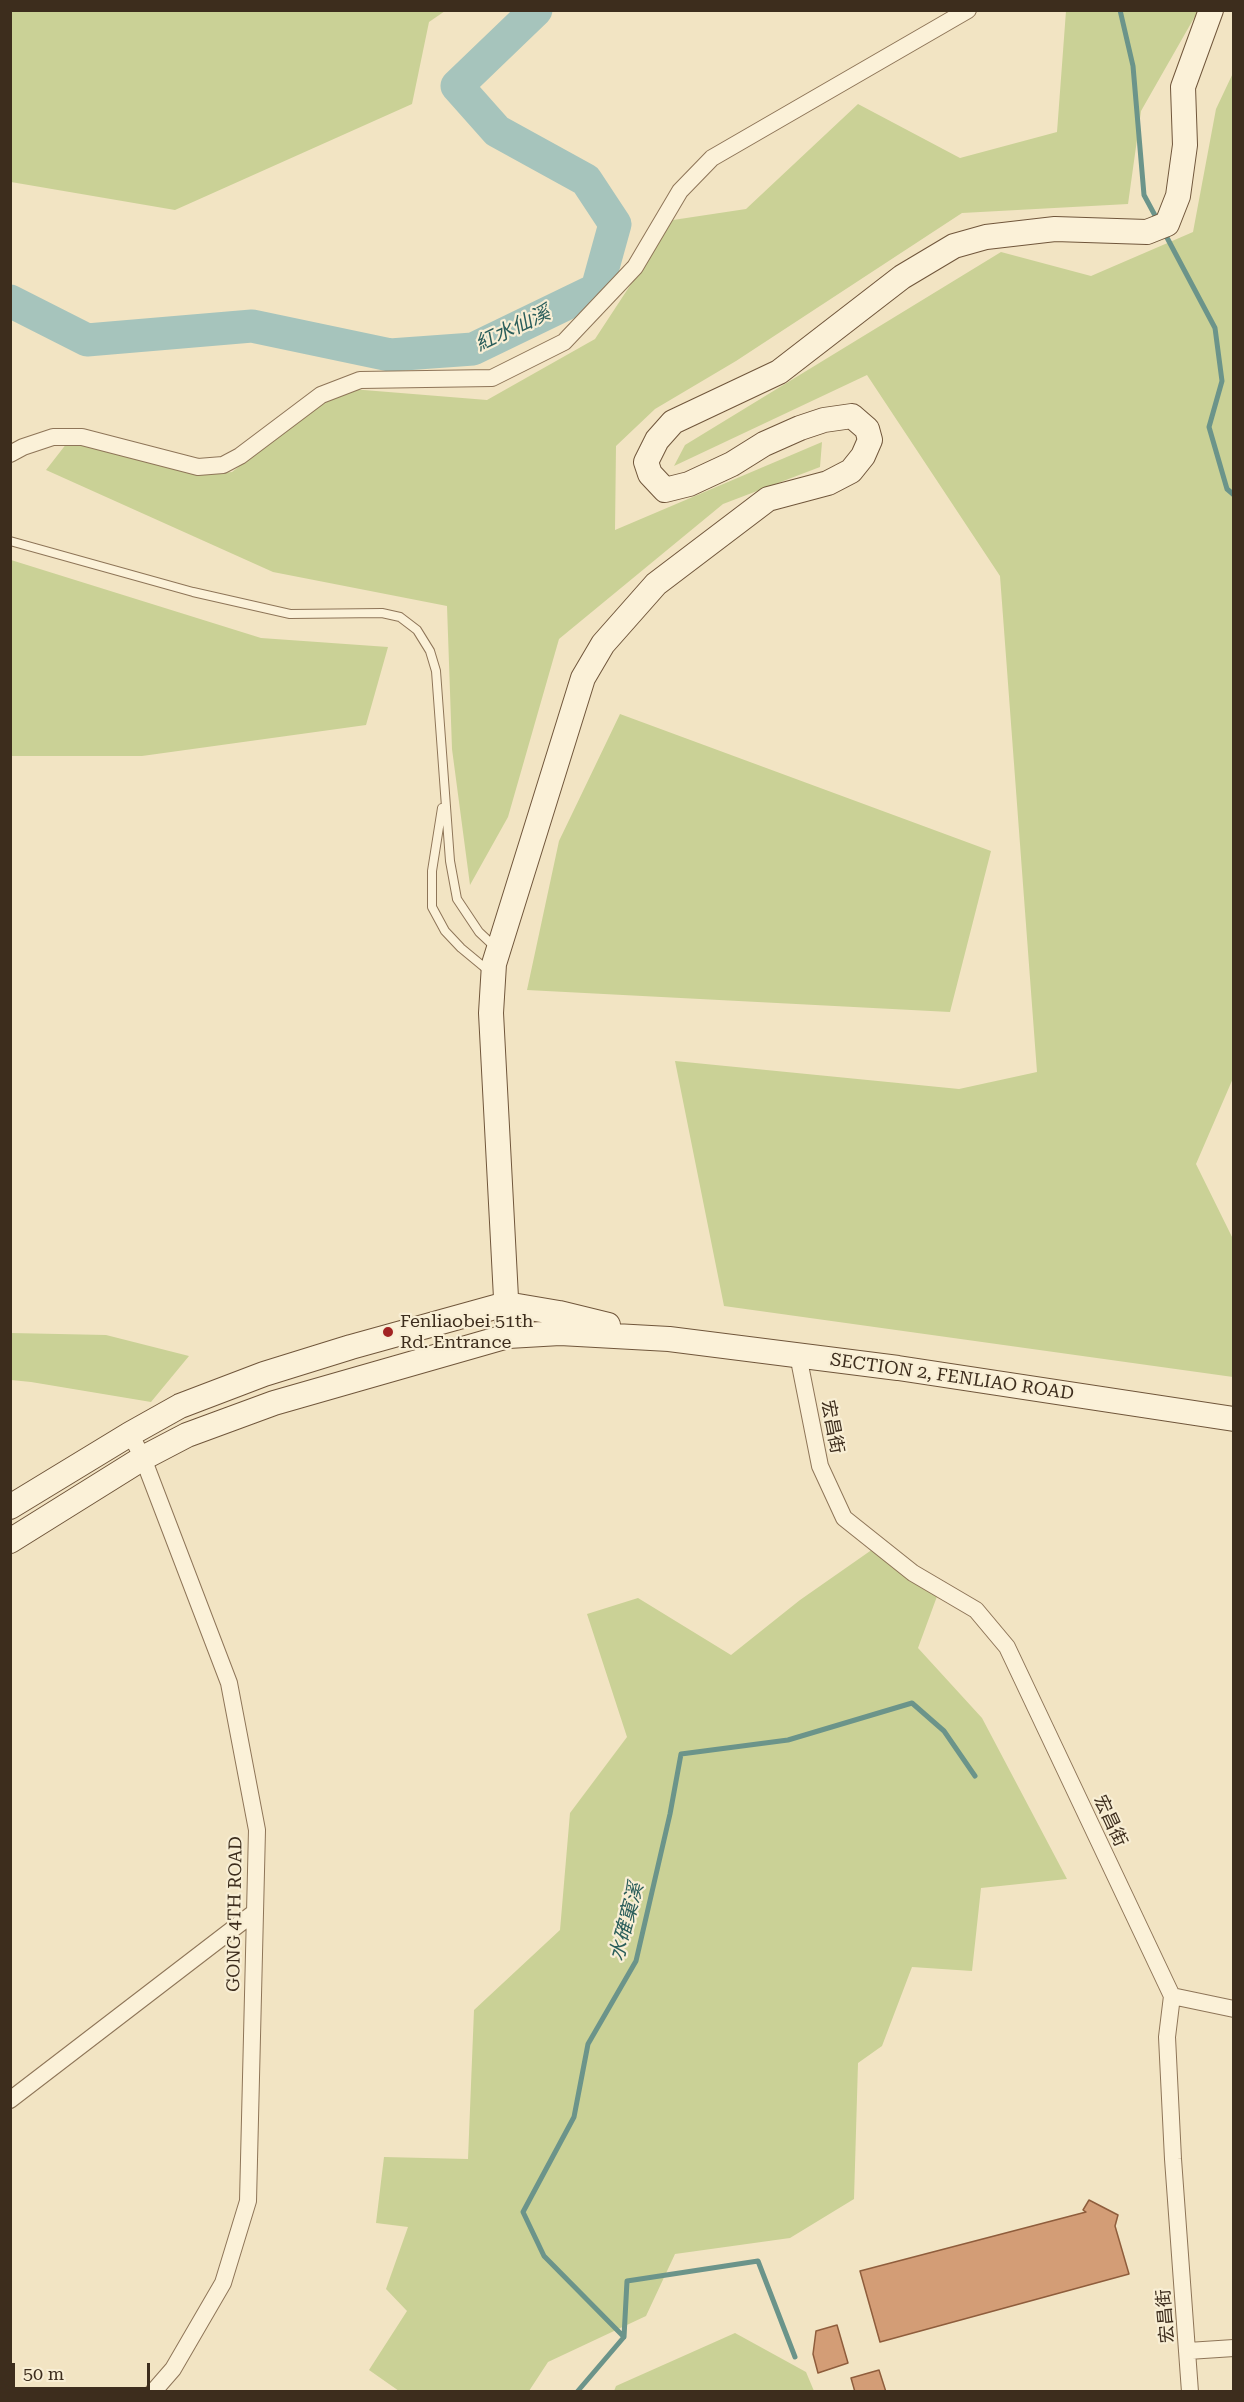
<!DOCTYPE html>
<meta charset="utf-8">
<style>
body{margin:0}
#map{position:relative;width:1244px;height:2402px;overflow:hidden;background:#f2e4c3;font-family:"Roboto Serif",serif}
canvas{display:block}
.frame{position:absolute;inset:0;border:12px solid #3d2d1d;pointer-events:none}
.scale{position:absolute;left:12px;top:2363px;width:138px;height:27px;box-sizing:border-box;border:3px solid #3d2d1d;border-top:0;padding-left:8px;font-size:18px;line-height:21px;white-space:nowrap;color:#3d2d1d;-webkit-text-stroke:4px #f8eed4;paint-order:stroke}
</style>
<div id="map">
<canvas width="1244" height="2402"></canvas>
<div class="frame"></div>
<div class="scale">50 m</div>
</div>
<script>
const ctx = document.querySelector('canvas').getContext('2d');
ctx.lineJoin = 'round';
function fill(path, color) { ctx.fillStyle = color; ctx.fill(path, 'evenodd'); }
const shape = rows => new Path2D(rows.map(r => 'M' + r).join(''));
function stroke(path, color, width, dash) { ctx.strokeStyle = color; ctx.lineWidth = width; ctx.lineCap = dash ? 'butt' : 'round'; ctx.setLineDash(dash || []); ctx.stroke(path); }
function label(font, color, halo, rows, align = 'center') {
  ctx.font = font + ' "Roboto Serif","Noto Sans TC",serif'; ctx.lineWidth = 4.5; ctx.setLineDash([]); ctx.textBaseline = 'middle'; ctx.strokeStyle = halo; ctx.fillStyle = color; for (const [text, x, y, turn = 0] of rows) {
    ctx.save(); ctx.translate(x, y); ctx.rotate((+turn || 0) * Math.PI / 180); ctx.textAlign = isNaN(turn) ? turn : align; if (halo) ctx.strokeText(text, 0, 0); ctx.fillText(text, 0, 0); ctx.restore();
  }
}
fill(shape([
 [10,11,11,10,445,11,429,22,412,104,175,210,11,182],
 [1066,11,1198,11,1141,111,1128,204,962,213,736,361,655,409,616,446,615,530,822,442,820,467,723,504,559,639,508,817,470,885,452,749,447,606,273,572,46,470,74,434,201,475,232,472,339,388,487,400,595,339,673,220,746,209,858,104,960,158,1057,132],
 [1233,73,1234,1076,1196,1164,1233,1239,1233,1377,724,1306,675,1061,959,1089,1037,1072,1000,576,867,375,674,466,685,445,1001,252,1091,276,1193,232,1216,109],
 [11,560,261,638,388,647,366,725,142,756,11,756],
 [620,714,991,851,950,1012,527,990,559,841],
 [11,1333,106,1335,189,1356,151,1402,31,1382,11,1380],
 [883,1542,939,1591,918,1648,982,1718,1067,1879,981,1888,972,1971,912,1967,882,2046,858,2063,854,2199,790,2238,675,2254,646,2316,548,2362,529,2391,399,2391,369,2370,407,2311,386,2289,408,2227,376,2223,384,2157,468,2159,474,2010,560,1930,570,1813,627,1737,587,1614,638,1598,731,1655,800,1600],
 [735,2333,806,2372,814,2391,614,2391,616,2386]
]), '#cad196');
stroke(shape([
 [1120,10,1133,66,1144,195,1158,221],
 [1164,232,1215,328,1222,381,1209,427,1227,489,1234,495],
 [624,2337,544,2256,523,2212,574,2117,588,2044,636,1961,670,1814,681,1754,788,1740,912,1703,944,1731,975,1776],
 [624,2337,627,2281,758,2261,795,2357],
 [577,2392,624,2337]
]), '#6b948a', 5);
stroke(shape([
 [10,301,87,340,252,326,390,355,473,349,597,289,615,224,586,180,497,131,457,86,536,10]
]), '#a6c4bc', 33);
const building = shape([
 [1089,2200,1118,2215,1115,2226,1129,2274,880,2342,860,2271,1086,2212,1083,2210,1089,2200],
 [837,2325,848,2363,818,2373,813,2354,816,2331,837,2325],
 [879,2370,886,2392,855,2392,851,2378,879,2370]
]);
fill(building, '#d39d76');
stroke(building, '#8f5d3c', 1.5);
const lane = shape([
 [10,541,193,592,290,614,382,613,400,617,417,630,430,651,436,671,450,861,457,899,479,932,496,948],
 [442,808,432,871,432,907,445,931,461,948,490,972]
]);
const street = shape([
 [10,454,23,447,53,437,82,437,198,467,223,465,240,456,321,395,360,380,492,378,564,342,635,267,680,191,712,158,968,10],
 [798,1355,820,1466,844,1518,913,1573,976,1610,1007,1647,1172,1996,1167,2037,1173,2159,1190,2392],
 [130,1434,143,1458,229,1683,257,1830,248,2201,223,2283,173,2369,153,2392],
 [1172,1996,1234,2009],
 [10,2100,255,1912],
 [1188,2351,1234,2348]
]);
const secondary = shape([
 [508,1336,491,1013,494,964,583,678,603,644,656,584,768,499,828,483,851,471,863,456,870,440,867,429,852,416,824,420,800,428,764,444,732,464,689,484,665,490,650,474,646,462,657,440,673,422,779,372,902,277,954,246,986,237,1055,229,1147,232,1167,224,1178,196,1185,145,1183,87,1211,10],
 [10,1507,130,1434,180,1406,264,1374,351,1347,506,1304,559,1313,608,1325],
 [10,1541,143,1458,187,1435,274,1403,508,1336,560,1333,669,1339,898,1368,1234,1419]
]);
stroke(lane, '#8e7558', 10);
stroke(street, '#8e7558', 18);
stroke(secondary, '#70563b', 26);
stroke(lane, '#fbf1d8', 8);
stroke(street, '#fbf1d8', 16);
stroke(secondary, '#fbf1d8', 24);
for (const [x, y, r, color] of [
 [388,1332,6,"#a22323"]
]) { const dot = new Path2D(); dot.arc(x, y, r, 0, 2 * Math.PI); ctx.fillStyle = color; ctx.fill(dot); stroke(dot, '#f8eed4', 2); }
label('18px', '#3d2d1d', '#f8eed4', [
 ["Fenliaobei 51th",400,1322],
 ["Rd. Entrance",400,1343]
], 'left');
label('18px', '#3d2d1d', '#f8eed4', [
 ["SECTION 2, FENLIAO ROAD",952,1377,8],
 ["宏昌街",832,1427,79],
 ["宏昌街",1110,1821,65],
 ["GONG 4TH ROAD",235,1914,-89],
 ["宏昌街",1166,2316,-95]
]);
label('italic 20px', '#2b5e5b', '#f8eed4', [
 ["紅水仙溪",513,329,-25],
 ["水確窠溪",627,1922,-75]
]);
</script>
